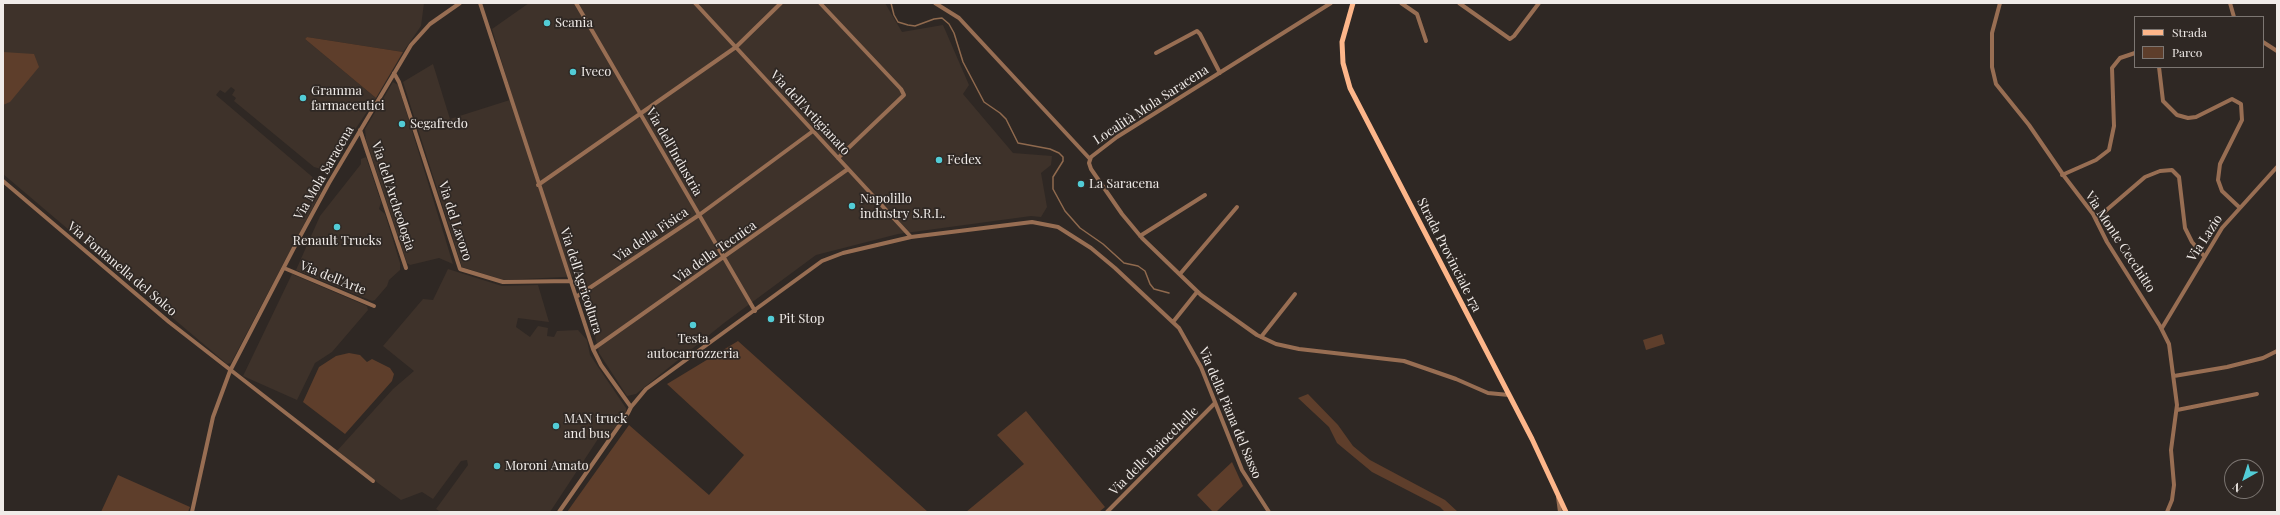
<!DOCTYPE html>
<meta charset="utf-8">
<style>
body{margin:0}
#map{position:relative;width:2280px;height:515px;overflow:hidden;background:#2f2824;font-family:"Playfair Display",serif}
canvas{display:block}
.frame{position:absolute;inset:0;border:4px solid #f0ebe8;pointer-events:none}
.legend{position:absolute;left:2134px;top:16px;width:130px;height:52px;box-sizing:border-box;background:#2f2824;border:1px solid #7c7672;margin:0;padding:5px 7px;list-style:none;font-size:12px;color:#f0ebe8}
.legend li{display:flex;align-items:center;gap:8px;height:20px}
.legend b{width:20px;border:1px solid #7c7672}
.north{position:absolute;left:2224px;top:459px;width:40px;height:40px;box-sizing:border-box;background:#2f2824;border:1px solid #7c7672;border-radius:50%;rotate:219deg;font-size:11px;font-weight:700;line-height:16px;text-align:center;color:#f0ebe8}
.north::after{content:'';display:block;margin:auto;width:14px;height:18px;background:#52ccd6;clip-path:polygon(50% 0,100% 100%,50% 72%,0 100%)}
</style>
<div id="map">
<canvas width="2280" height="515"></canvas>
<div class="frame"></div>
<ul class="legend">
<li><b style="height:5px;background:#fdb68a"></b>Strada</li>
<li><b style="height:11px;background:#5e3e2b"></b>Parco</li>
</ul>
<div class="north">N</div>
</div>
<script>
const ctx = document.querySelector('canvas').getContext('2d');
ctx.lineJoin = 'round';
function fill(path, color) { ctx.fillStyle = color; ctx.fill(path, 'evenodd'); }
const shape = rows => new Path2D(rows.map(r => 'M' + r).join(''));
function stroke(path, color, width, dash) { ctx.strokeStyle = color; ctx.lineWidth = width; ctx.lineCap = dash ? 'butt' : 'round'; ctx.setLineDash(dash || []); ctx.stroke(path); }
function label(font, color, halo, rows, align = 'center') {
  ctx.font = font + ' "Playfair Display",serif'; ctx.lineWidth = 3.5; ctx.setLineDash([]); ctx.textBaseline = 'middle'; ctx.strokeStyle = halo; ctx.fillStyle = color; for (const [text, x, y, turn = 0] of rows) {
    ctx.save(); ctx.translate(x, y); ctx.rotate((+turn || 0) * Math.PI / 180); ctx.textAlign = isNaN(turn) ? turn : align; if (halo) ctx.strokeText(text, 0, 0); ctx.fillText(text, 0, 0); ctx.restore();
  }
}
fill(shape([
 [3,3,424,3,421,26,403,52,307,37,305,39,376,98,331,166,321,169,314,167,234,101,236,98,232,95,235,90,231,87,225,93,220,90,216,95,316,180,321,192,231,363,227,364,3,174],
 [529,3,885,3,902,32,943,25,969,85,963,94,1013,153,1052,156,1051,165,1041,173,1047,207,1041,217,1031,216,898,234,816,255,724,323,636,394,627,396,599,353,594,332,590,296,583,276,503,280,462,267,403,82,433,64,450,119,513,99,492,29],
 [393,82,398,85,453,264,439,258,410,265,407,263,366,140,365,129],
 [366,157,381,202,379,209,385,214,400,263,400,270,389,280,387,286,375,300,372,301,296,270,320,216,361,164,361,159],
 [448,269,502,286,538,285,549,322,518,318,516,327,530,337,538,326,548,328,547,336,554,337,557,331,578,330,587,340,590,355,626,408,626,412,615,428,598,439,550,512,441,512,436,509,468,465,467,460,461,461,433,499,422,492,401,500,336,452,393,389,414,371,383,346,423,299,433,300],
 [292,274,367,306,368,310,332,352,315,363,297,400,243,376]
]), '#3e322a');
fill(shape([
 [307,37,403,52,376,98,305,39],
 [3,52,34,54,39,67,10,102,3,105],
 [1662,334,1665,344,1646,350,1643,340],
 [738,341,928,512,567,512,629,425,709,495,744,455,667,384],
 [349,353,360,355,367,362,372,359,390,368,394,374,392,381,345,434,303,402,319,367,336,356],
 [1308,394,1338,425,1353,446,1370,460,1445,500,1458,512,1445,512,1440,507,1372,472,1337,443,1329,427,1298,398],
 [1026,411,1105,507,1099,512,966,512,1024,464,997,435],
 [1232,462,1243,486,1216,512,1213,512,1197,495],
 [118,475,190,507,188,512,101,512]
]), '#5e3e2b');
stroke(shape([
 [891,3,894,15,898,22,908,25,915,26,934,19,942,18,949,24,954,33,963,62,984,102,1000,113,1006,119,1018,143,1050,149,1059,153,1063,157,1063,161,1053,177,1053,189,1065,211,1080,228,1103,244,1124,263,1138,266,1145,271,1150,284,1154,289,1169,293]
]), '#906a4e', 1.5);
stroke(shape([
 [480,3,593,349,601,365,631,407],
 [576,3,755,311],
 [695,3,911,237],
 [820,3,901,89,904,95,838,158],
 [935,3,959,18,1090,159],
 [1331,3,1117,137,1091,157,1089,163,1091,169,1122,214,1142,238,1201,295,1257,335,1276,344,1299,349,1404,361,1456,379,1488,393,1509,395],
 [1401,3,1417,14,1426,41],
 [1459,3,1510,39,1514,36,1539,3],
 [2000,3,1992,33,1992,67,1996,84,2029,125,2064,176,2093,214,2107,242,2160,326,2169,344,2177,405,2171,450,2174,485,2172,500,2167,512],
 [2230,3,2234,17],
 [2263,42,2277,51],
 [1156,53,1197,31,1200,34,1220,73],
 [2159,67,2163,101,2177,115,2188,118,2196,117,2232,99,2241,104,2242,120,2220,164,2218,180,2222,191,2239,207],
 [394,73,399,82,460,269,503,282,571,281],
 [360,130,406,268],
 [2062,175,2096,160,2109,150,2114,126,2112,68,2120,58,2135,53],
 [3,181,169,322,373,481],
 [538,185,736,47,781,3],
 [2096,219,2145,177,2160,171,2172,170,2179,177,2185,228,2192,242,2204,256],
 [1140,236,1205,195],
 [284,268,374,306],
 [1180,274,1237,207],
 [576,297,699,215,813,131],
 [1173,322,1197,292],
 [2162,328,2222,228,2277,167],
 [1261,337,1295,294],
 [593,349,848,169],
 [2174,376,2227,367,2263,358,2277,351],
 [2177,410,2257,394],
 [1558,497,1560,512],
 [192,512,213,417,230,371,297,242,329,183,411,45,430,24,460,3],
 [559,512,628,413,631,407,646,389,822,261,843,253,911,237,1032,222,1058,227,1091,248,1115,268,1179,328,1201,367,1242,470,1269,512],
 [1107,512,1215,403]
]), '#986e53', 4);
stroke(shape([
 [1353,3,1342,42,1343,63,1350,88,1532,439,1566,512]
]), '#fdb68a', 5);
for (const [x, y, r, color] of [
 [547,23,4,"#52ccd6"],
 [573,72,4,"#52ccd6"],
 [303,98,4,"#52ccd6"],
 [402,124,4,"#52ccd6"],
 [939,160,4,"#52ccd6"],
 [1081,184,4,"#52ccd6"],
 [852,206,4,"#52ccd6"],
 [337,227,4,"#52ccd6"],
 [771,319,4,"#52ccd6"],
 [693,325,4,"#52ccd6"],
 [556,426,4,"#52ccd6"],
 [497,466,4,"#52ccd6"]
]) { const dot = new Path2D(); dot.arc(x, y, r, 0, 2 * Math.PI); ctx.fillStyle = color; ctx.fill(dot); stroke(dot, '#2f2824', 1.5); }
label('13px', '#f0ebe8', '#2f2824', [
 ["Scania",555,23],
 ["Iveco",581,72],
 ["Gramma",311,91],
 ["farmaceutici",311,106],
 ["Segafredo",410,124],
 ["Fedex",947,160],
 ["La Saracena",1089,184],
 ["Napolillo",860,199],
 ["industry S.R.L.",860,214],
 ["Renault Trucks",337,241,"center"],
 ["Pit Stop",779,319],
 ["Testa",693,339,"center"],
 ["autocarrozzeria",693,354,"center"],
 ["MAN truck",564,419],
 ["and bus",564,434],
 ["Moroni Amato",505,466]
], 'left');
label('13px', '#f0ebe8', '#2f2824', [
 ["Località Mola Saracena",1151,105,-33],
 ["Via dell'Artigianato",810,113,47],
 ["Via dell'Industria",674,152,60],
 ["Via Mola Saracena",324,173,-60],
 ["Via dell'Archeologia",393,196,72],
 ["Via del Lavoro",455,221,72],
 ["Via della Fisica",651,235,-34],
 ["Via Lazio",2205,238,-57],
 ["Via Monte Cecchitto",2120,242,57],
 ["Via della Tecnica",715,252,-35],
 ["Strada Provinciale 17a",1449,255,63],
 ["Via Fontanella del Solco",122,269,40],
 ["Via dell'Arte",333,278,22],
 ["Via dell'Agricoltura",581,281,72],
 ["Via della Piana del Sasso",1230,413,67],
 ["Via delle Baiocchelle",1154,451,-45]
]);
</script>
